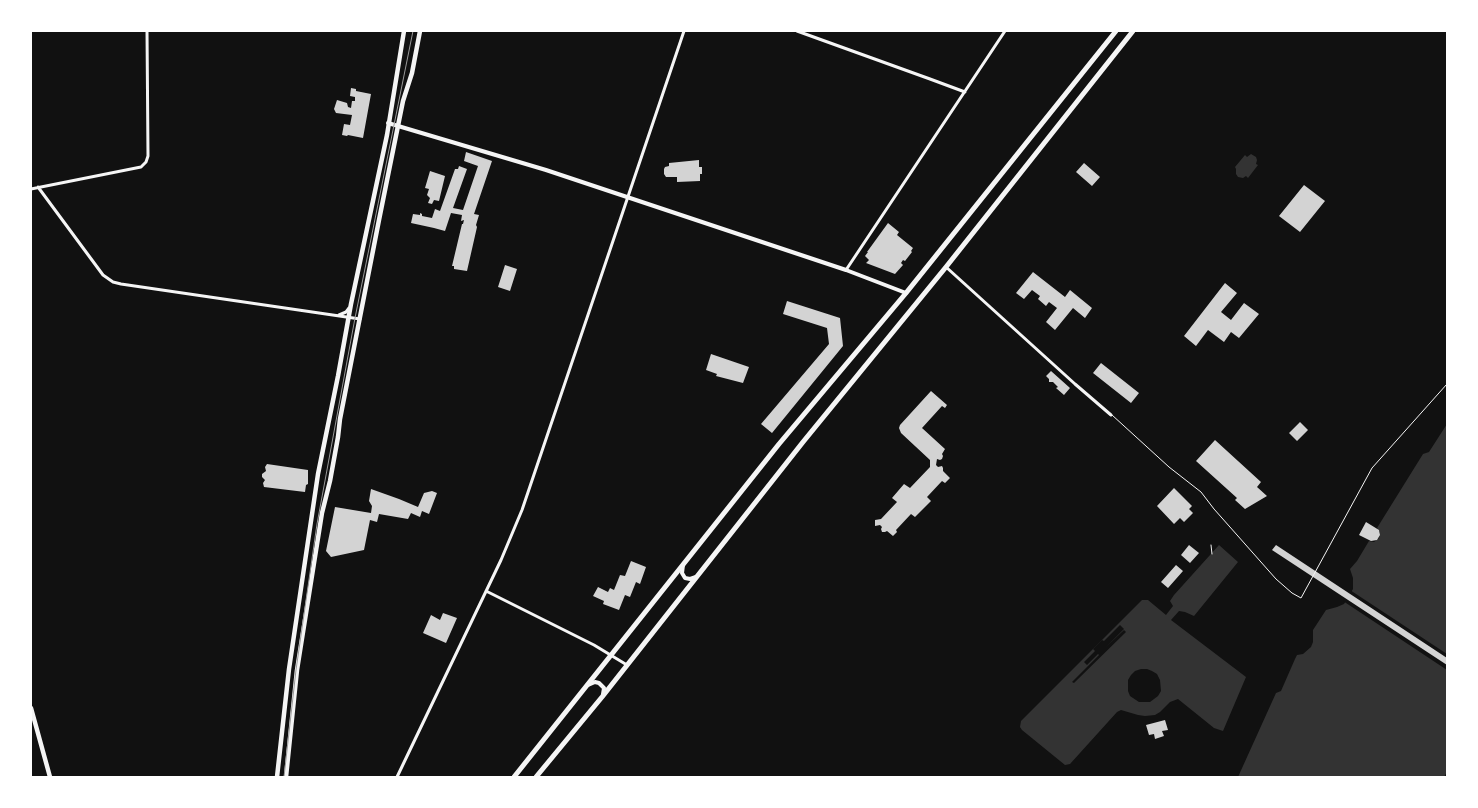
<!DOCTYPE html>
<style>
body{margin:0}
#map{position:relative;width:1478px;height:808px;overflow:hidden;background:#111;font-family:"Playfair Display",serif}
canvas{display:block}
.frame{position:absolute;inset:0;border:32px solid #fff;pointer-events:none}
</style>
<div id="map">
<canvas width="1478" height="808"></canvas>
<div class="frame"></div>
</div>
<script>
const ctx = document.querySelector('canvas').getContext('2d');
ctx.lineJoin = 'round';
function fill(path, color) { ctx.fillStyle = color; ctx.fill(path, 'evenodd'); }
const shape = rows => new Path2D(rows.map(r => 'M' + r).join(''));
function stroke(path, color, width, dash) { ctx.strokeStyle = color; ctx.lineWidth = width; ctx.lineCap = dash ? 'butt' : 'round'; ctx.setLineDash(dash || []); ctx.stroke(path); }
fill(shape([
 [1251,154,1256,157,1257,160,1256,164,1258,165,1248,178,1246,176,1243,178,1238,177,1236,174,1236,169,1235,167,1245,155,1247,157],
 [1447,424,1447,772,1444,777,1238,777,1276,693,1281,691,1295,659,1297,655,1303,654,1311,647,1313,642,1313,630,1326,610,1337,607,1344,604,1353,589,1353,578,1350,569,1357,561,1369,541,1374,542,1379,538,1380,532,1377,528,1423,454,1429,452],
 [1219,545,1238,562,1194,616,1185,612,1179,611,1171,620,1246,677,1223,731,1214,728,1178,699,1170,702,1160,712,1155,715,1145,716,1138,715,1121,710,1117,712,1070,764,1065,765,1022,730,1020,727,1021,721,1142,600,1148,600,1166,615,1173,606,1170,601,1174,595],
 [1141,669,1147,669,1152,671,1157,674,1160,680,1161,691,1158,696,1150,702,1139,702,1130,696,1128,691,1128,680,1131,675,1135,671]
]), '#333');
fill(shape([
 [1350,590,1447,654,1447,670,1343,601],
 [1120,625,1124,629,1106,647,1124,630,1126,632,1074,683,1072,682,1099,655,1098,654,1087,665,1084,662,1095,651,1093,649,1102,640,1104,641]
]), '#111');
fill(shape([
 [351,88,356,89,356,91,371,94,363,138,348,135,347,136,342,135,344,124,350,125,352,115,336,113,334,109,337,100,347,103,348,107,351,108,352,101,355,101,355,97,350,96],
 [466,152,492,161,474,214,479,215,476,225,477,227,467,271,454,269,454,266,452,266,462,224,463,224,464,220,461,221,462,215,451,213,445,231,434,228,411,223,413,214,420,215,420,213,422,214,422,216,432,218,435,209,440,211,455,169,458,169,459,166,467,169,453,208,463,210,478,166,464,161],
 [699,160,699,167,702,167,702,174,700,174,700,181,677,182,677,177,666,177,664,174,664,169,665,167,669,166,669,163],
 [1084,163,1100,177,1092,186,1076,172],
 [430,171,445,176,439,201,434,200,432,204,428,203,430,198,427,195,429,189,425,188],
 [1304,185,1325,201,1300,232,1279,216],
 [888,223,899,232,897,235,913,248,911,251,912,252,905,261,903,260,901,263,903,265,895,274,866,263,869,260,865,256,868,252,867,252],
 [505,265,517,269,510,291,498,287],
 [1033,272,1065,297,1070,290,1092,308,1085,318,1073,308,1055,330,1046,322,1057,308,1049,302,1046,306,1038,299,1040,296,1032,290,1024,299,1016,293],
 [1225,283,1237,293,1221,312,1231,320,1244,303,1259,314,1239,338,1231,332,1224,342,1208,330,1196,346,1184,336],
 [787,301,840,318,843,346,772,433,761,424,829,344,827,328,783,314],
 [711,354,749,367,743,383,716,376,717,374,706,370],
 [1101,363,1139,393,1131,403,1093,373],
 [1051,371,1070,388,1064,395,1056,388,1058,387,1053,382,1049,382,1049,379,1046,376],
 [931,391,947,405,945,408,942,406,922,428,945,449,942,454,943,456,942,459,940,460,937,459,936,465,938,467,942,466,943,468,943,471,950,478,945,483,942,481,927,497,931,501,915,517,911,514,896,530,897,532,893,536,887,531,885,532,882,532,881,529,882,527,880,525,875,526,875,520,881,519,897,502,892,498,904,484,910,488,930,467,930,468,930,460,901,433,899,428,900,425],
 [1300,422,1308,430,1297,441,1289,433],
 [1215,440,1261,482,1257,487,1267,496,1245,509,1235,500,1237,498,1196,461],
 [267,464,308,470,308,484,306,485,305,492,264,487,263,483,265,480,262,477,262,474,266,471,265,467],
 [1174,488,1192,506,1189,509,1193,513,1184,522,1180,518,1174,524,1157,506],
 [371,489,399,499,418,507,424,493,432,491,437,493,429,514,422,511,420,517,411,513,408,519,379,514,377,522,370,520,364,550,331,557,326,551,335,507,371,513,372,506,369,501],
 [1366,522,1379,530,1380,535,1377,540,1371,541,1359,535],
 [1189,545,1199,553,1190,563,1181,555],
 [1276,545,1447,658,1447,665,1272,550],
 [631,561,646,567,640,584,636,582,630,597,625,595,619,610,603,604,604,601,593,596,598,587,608,592,610,588,614,590,620,575,625,576],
 [1176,565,1183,571,1168,588,1161,582],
 [443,613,457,618,446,643,423,633,431,615,440,620],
 [1165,720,1168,730,1162,731,1164,736,1155,739,1154,734,1149,735,1146,725]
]), '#d3d3d3');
stroke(shape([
 [1211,545,1212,554]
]), '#f5f5f5', 1);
stroke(shape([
 [1112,415,1169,467,1201,492,1214,509,1276,579,1292,593,1301,598,1372,468,1447,384]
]), '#f5f5f5', 1);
stroke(shape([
 [797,31,930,79,965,92],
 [38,187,103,275,113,282,121,284,360,319],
 [31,189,141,167,146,162,148,156,147,31],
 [946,267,1075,384,1111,415],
 [846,270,1005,31],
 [339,315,346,312,349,308],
 [486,591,594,645,627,665],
 [397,777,501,560,522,510,684,31]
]), '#f5f5f5', 3);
stroke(shape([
 [388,123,546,170,846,270,906,293],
 [683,565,682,573,685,578,690,579,696,577],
 [588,685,595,682,599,683,604,688,603,694]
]), '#f5f5f5', 4);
stroke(shape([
 [31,708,50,777],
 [277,777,289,669,318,474,338,376,351,304,387,135,404,31],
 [286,777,297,670,322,513,330,481,338,437,340,419,379,220,403,101,412,73,420,31]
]), '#f5f5f5', 4.5);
stroke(shape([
 [514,777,779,444,906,293,1116,31],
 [536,777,602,697,803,442,946,267,1133,31]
]), '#f5f5f5', 5);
stroke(shape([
 [284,777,296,670,317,524,355,318,413,31]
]), '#9a9a9a', 1);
</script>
